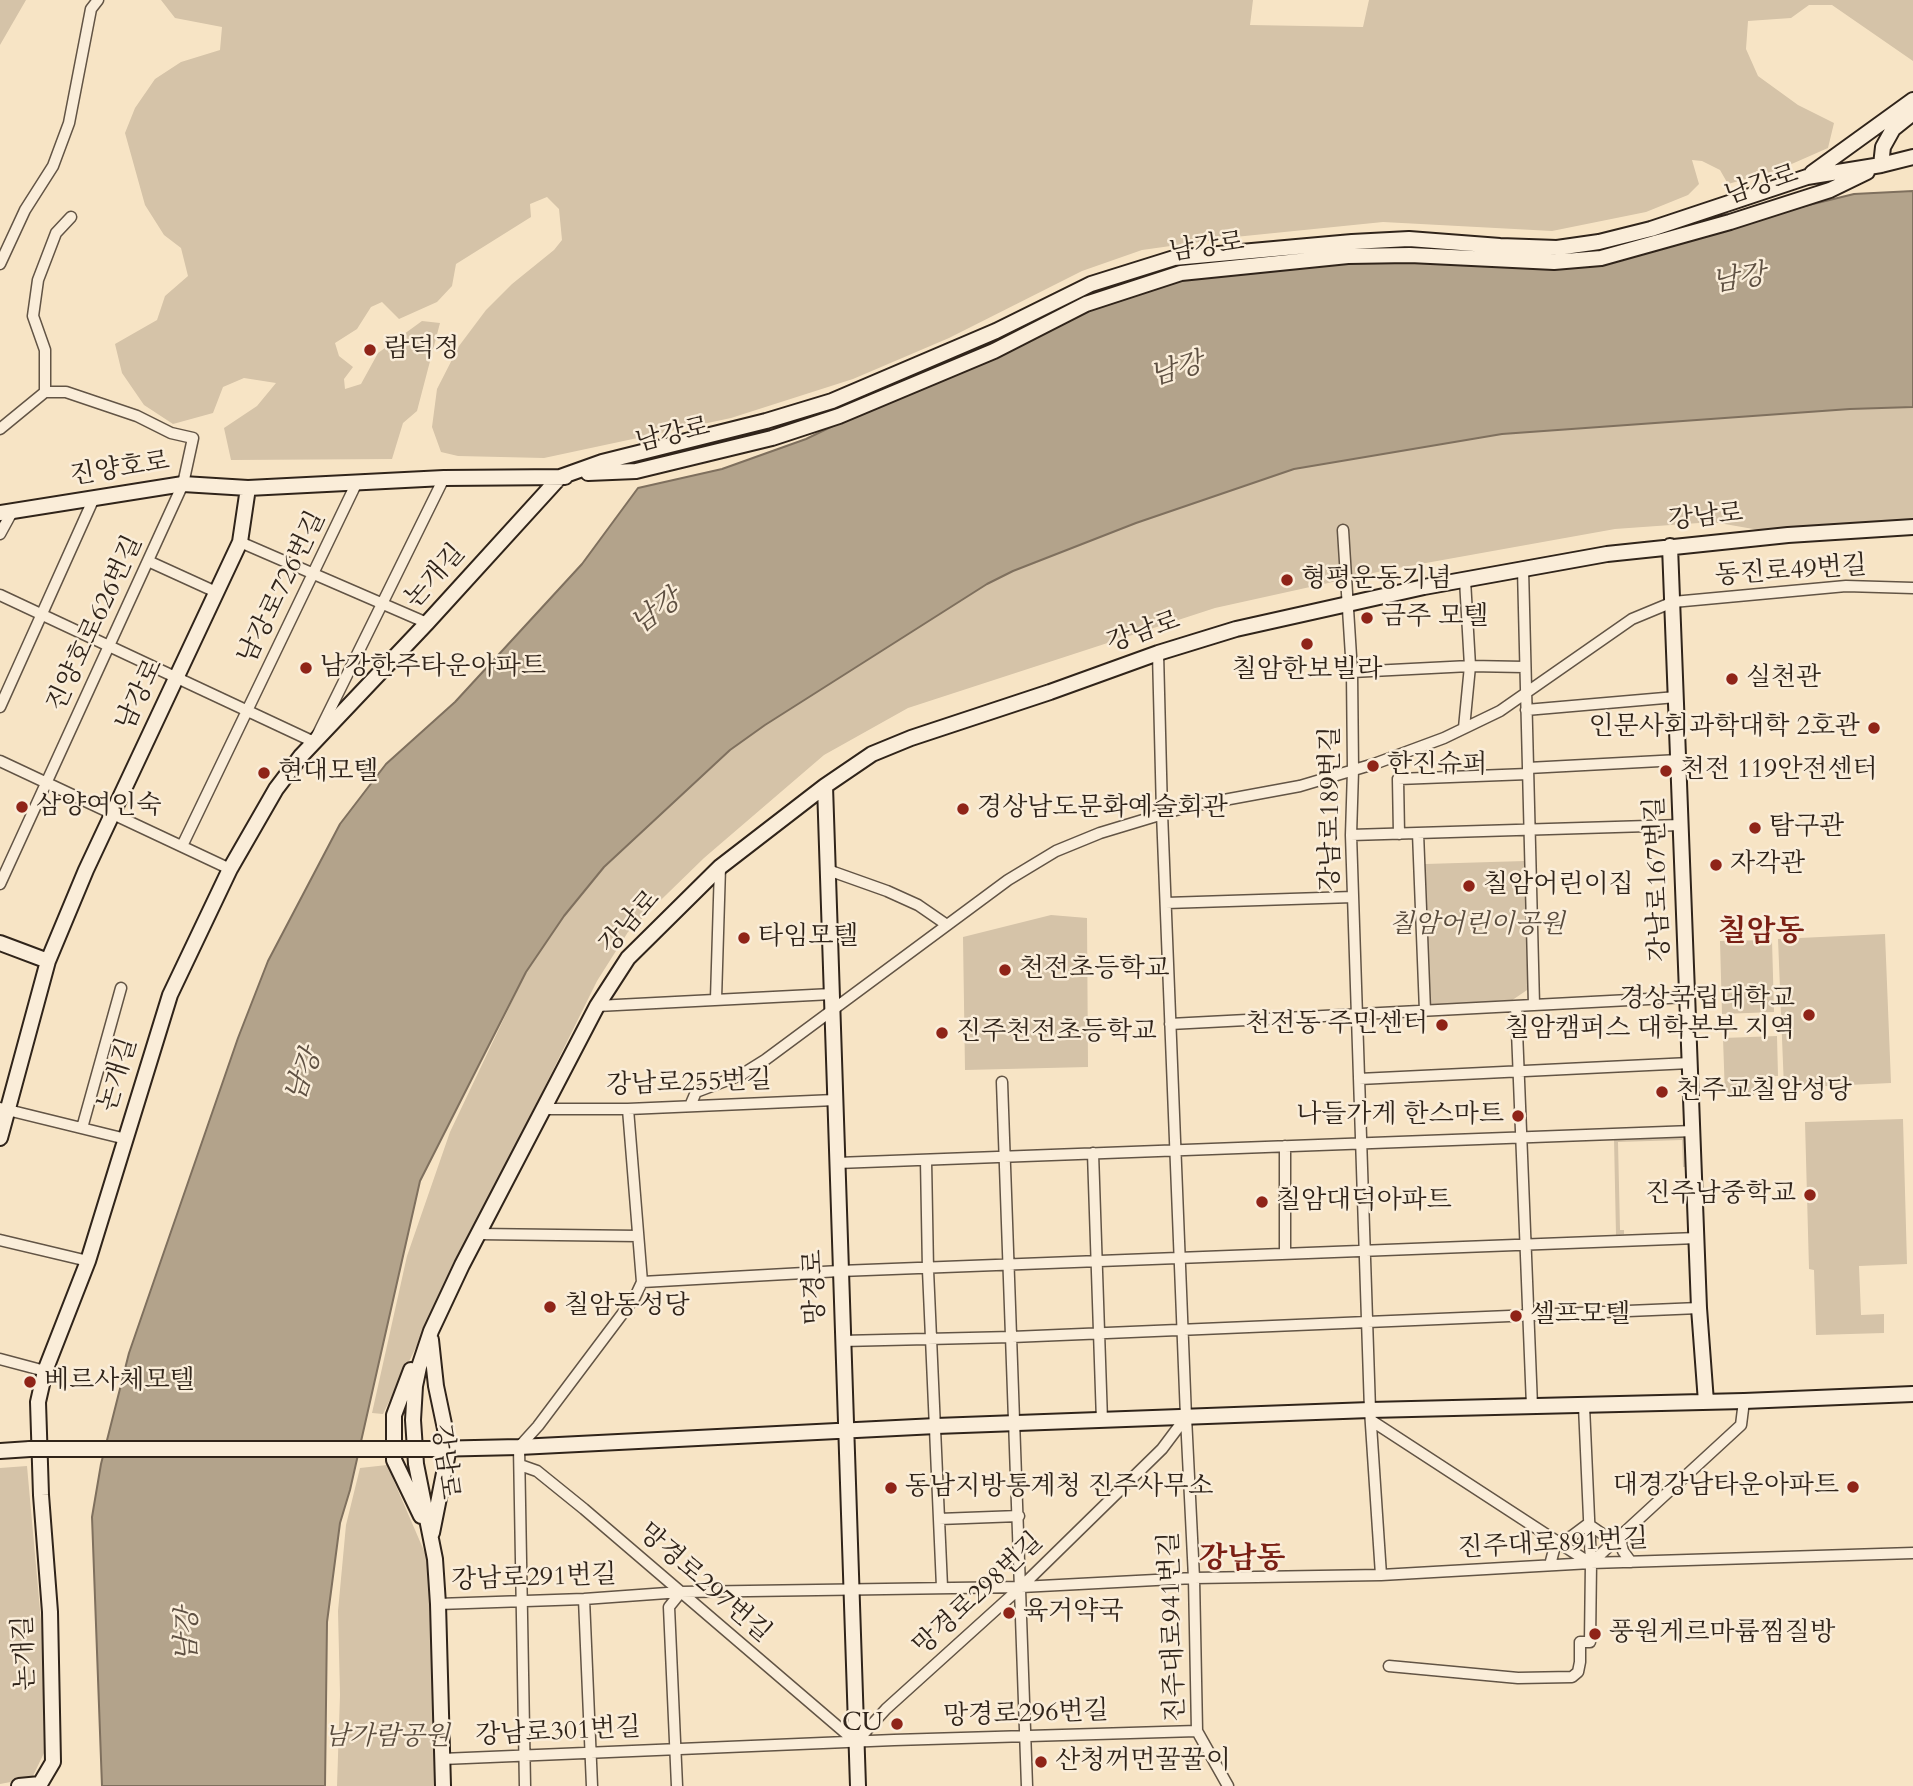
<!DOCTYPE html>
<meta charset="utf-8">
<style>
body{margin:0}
canvas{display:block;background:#f7e4c5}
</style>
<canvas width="1913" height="1786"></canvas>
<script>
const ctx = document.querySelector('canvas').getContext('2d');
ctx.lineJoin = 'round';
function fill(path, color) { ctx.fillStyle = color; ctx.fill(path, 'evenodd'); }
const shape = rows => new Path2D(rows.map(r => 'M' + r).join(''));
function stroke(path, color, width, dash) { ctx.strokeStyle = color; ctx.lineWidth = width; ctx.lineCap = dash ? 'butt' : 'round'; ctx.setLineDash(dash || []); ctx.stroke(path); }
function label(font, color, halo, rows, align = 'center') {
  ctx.font = font + ' Cardo,"Noto Serif KR",serif'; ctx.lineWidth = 5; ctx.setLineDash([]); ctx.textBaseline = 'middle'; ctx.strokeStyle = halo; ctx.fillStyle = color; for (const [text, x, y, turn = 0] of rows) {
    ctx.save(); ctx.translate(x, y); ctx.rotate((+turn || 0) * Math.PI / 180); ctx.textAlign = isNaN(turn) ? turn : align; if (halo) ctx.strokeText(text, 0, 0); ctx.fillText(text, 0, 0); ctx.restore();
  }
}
fill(shape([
 [0,0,26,0,0,45],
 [161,0,1253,0,1250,25,1363,27,1369,0,1913,0,1913,61,1832,5,1809,5,1791,18,1748,21,1746,49,1758,76,1798,105,1834,123,1828,148,1778,170,1728,184,1720,170,1702,161,1692,160,1699,184,1688,195,1646,212,1552,231,1383,222,1235,237,1142,250,1082,271,949,338,853,379,731,418,544,458,458,456,441,452,432,427,437,389,459,346,486,310,512,284,554,250,562,240,559,209,547,197,530,204,531,217,456,264,452,286,437,302,399,319,382,302,371,307,357,329,335,343,339,356,353,367,344,379,345,389,361,384,378,353,422,321,440,323,417,411,403,423,392,459,231,460,224,428,257,406,276,383,244,378,223,387,213,413,173,424,144,405,122,373,115,344,157,320,165,296,188,276,181,248,164,235,145,205,125,133,135,108,155,79,181,62,220,50,222,27,175,18],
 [1913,407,1913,523,1788,535,1713,522,1615,529,1387,570,1215,608,908,708,824,755,704,858,628,932,597,981,383,1414,372,1413,407,1256,450,1132,526,972,564,916,604,867,730,750,765,725,987,584,1013,571,1136,523,1294,469,1502,434,1850,409],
 [1525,861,1530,988,1508,1003,1427,1005,1425,864],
 [1051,915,1087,918,1088,1067,965,1070,963,937],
 [1885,934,1891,1083,1784,1088,1778,939],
 [1772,940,1774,1012,1722,1014,1720,941],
 [1777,1036,1778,1076,1754,1077,1754,1095,1725,1096,1723,1038],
 [1903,1119,1907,1264,1859,1266,1861,1315,1884,1314,1884,1333,1816,1335,1814,1270,1809,1269,1805,1122],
 [1686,1136,1686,1167,1683,1167,1682,1140,1618,1142,1620,1230,1624,1230,1624,1234,1616,1235,1614,1138],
 [387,1465,428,1560,436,1786,337,1786,340,1695,338,1611,346,1525,360,1468],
 [27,1466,42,1632,44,1753,32,1778,0,1784,0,1468]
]), '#d5c3a8');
const water = shape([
 [1913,191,1913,407,1850,409,1502,434,1294,469,1136,523,1013,571,987,584,765,725,730,750,604,867,564,916,526,972,420,1181,350,1490,340,1523,327,1622,325,1786,102,1786,92,1517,101,1464,129,1353,238,1038,268,961,340,824,386,764,455,702,582,564,638,488,722,469,806,439,963,363,1146,280,1327,256,1580,261,1854,194,1913,191]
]);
fill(water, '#b3a38b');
stroke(water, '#7f705e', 2);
const street = shape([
 [0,264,25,210,53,166,69,123,91,9,98,0],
 [45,392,45,350,33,316,38,280,56,233,71,217],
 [0,429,45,392],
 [1343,530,1352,672,1353,770,1351,835,1370,1410,1381,1575],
 [0,534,12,512],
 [240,542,427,623],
 [148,561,216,592],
 [1523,569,1534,1005],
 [0,595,314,742,444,478],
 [1158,653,1162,813,1186,1417,1194,1578,1197,1731,1228,1786],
 [1352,672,1470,666,1524,667],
 [0,707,94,498],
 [1526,710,1676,697],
 [1464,728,1470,666,1465,580],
 [0,761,230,869],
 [1528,768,1679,760],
 [1418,833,1425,1011],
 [1399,834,1398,779,1528,774],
 [1351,835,1681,825],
 [182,846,357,482],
 [828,870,887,891,918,905,947,925],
 [0,884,183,484,193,438,171,433,137,416,66,392,45,392],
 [1166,903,1353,897],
 [716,999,720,867],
 [597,1006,832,994],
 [1516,1006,1532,1406],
 [1170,1024,1687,997],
 [1359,1079,1690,1063],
 [1002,1082,1027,1786],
 [690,1106,696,1092,741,1075,765,1060,1008,880,1056,851,1100,833,1186,807,1300,786,1374,764,1444,738,1500,711,1632,619,1673,602,1846,586,1913,588],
 [0,1108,126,1139],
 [544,1109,628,1109,835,1100],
 [82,1128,121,988],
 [1093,1153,1102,1421],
 [926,1160,928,1270,942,1587],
 [837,1163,1693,1131],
 [478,1234,638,1236],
 [0,1240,88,1261],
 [1285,1254,1285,1146],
 [642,1282,840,1271,1697,1238],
 [842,1341,1012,1337,1699,1308],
 [0,1359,45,1371],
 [1372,1421,1590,1563],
 [520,1465,537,1471,584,1509,856,1742],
 [939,1519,1019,1516],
 [1591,1563,1741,1425,1744,1401],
 [1550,1565,1556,1542,1572,1536,1588,1524,1604,1535,1620,1538,1623,1551,1631,1562],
 [584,1599,592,1786],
 [438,1604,584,1599,681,1592,1021,1587,1194,1578,1381,1575,1591,1563,1913,1553],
 [1389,1666,1518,1678,1572,1677,1578,1672,1580,1662,1580,1642,1590,1642,1591,1563,1584,1406],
 [857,1741,886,1709,1021,1587,1162,1449,1186,1417],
 [442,1759,894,1740,1197,1731],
 [525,1786,519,1447,538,1426,635,1297,642,1282,628,1109],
 [677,1786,669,1607,681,1592]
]);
const secondary = shape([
 [1881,165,1883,147,1893,129,1913,113],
 [1812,173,1913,100],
 [588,473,636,471,772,438,839,416,994,351,1086,304,1181,273,1348,256,1410,255,1554,262,1601,258,1730,222,1830,190,1867,172],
 [0,513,183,484,248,488,444,478,565,477],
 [1670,546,1699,1308,1706,1402],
 [825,786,858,1786],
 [0,943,48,961],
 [0,1138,48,961,86,870,240,542,248,488],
 [431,1340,436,1386,449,1448,432,1533],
 [411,1370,394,1415,394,1460,421,1516],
 [431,1449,519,1447,936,1426,1370,1410,1744,1401,1913,1394],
 [0,1451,30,1449],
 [19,1786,40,1784,53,1762,50,1612,41,1495,38,1402,45,1371,88,1261,170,995,230,869,276,789,301,756,427,623,560,477,602,462,766,421,832,401,996,331,1091,284,1174,258,1352,242,1409,239,1500,246,1557,248,1599,242,1651,229,1807,177,1881,165,1913,157],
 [443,1786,438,1604,435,1559,416,1464,413,1420,415,1386,419,1367,431,1331,462,1265,597,1006,628,958,720,867,825,786,872,754,911,738,1050,692,1158,653,1236,629,1424,587,1607,554,1788,535,1913,527]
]);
stroke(street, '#625445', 13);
stroke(secondary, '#30241a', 18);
stroke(street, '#faedd9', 10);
stroke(secondary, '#faedd9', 14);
const secondaryBridge = shape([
 [30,1449,431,1449]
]);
stroke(secondaryBridge, '#30241a', 18, []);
stroke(secondaryBridge, '#faedd9', 14);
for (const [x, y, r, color] of [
 [370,350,7,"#8f2418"],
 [1287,580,7,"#8f2418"],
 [1367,618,7,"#8f2418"],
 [1307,644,7,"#8f2418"],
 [306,668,7,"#8f2418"],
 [1732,679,7,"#8f2418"],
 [1874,728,7,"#8f2418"],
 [1373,766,7,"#8f2418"],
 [1666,771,7,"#8f2418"],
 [264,773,7,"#8f2418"],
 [22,807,7,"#8f2418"],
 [963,809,7,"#8f2418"],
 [1755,828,7,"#8f2418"],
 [1716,865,7,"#8f2418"],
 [1469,886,7,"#8f2418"],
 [744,938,7,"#8f2418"],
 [1005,970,7,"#8f2418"],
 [1809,1015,7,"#8f2418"],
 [1442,1025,7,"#8f2418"],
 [942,1033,7,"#8f2418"],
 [1662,1092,7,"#8f2418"],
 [1518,1116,7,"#8f2418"],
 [1810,1195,7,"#8f2418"],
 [1262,1202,7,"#8f2418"],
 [550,1307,7,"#8f2418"],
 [1516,1316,7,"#8f2418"],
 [30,1382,7,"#8f2418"],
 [1853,1487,7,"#8f2418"],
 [891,1488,7,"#8f2418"],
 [1009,1613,7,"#8f2418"],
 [1595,1634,7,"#8f2418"],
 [897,1724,7,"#8f2418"],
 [1041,1762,7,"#8f2418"]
]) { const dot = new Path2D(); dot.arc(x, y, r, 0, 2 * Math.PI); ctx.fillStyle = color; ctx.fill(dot); stroke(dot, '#faedd9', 2.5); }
label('26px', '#30241a', '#faedd9', [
 ["남강로",1762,186,-18],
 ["남강로",1207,248,-8],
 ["남강로",673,436,-13],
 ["진양호로",120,470,-9],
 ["강남로",1706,518,-6],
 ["동진로49번길",1791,572,-4],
 ["논개길",436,577,-48],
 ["남강로726번길",283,588,-64],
 ["진양호로626번길",96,624,-65],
 ["강남로",1144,633,-19],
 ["남강로",141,695,-65],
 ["강남로189번길",1332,809,-90],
 ["강남로167번길",1659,879,-92],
 ["강남로",631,923,-48],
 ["논개길",119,1075,-73],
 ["강남로255번길",689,1084,-2],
 ["망경로",816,1287,-92],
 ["강남로",444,1462,83],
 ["진주대로891번길",1553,1545,-3],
 ["강남로291번길",534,1579,-2],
 ["망경로297번길",704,1584,41],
 ["망경로298번길",979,1595,-43],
 ["진주대로941번길",1174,1627,-92],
 ["논개길",26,1653,-92],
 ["망경로296번길",1026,1715,-2],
 ["강남로301번길",558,1733,-3]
]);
label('26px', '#30241a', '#faedd9', [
 ["람덕정",384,350],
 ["형평운동기념",1301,580],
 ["금주 모텔",1381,618],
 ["남강한주타운아파트",320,668],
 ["칠암한보빌라",1307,671,"center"],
 ["실천관",1746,679],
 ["인문사회과학대학 2호관",1860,728,"right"],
 ["한진슈퍼",1387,766],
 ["천전 119안전센터",1680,771],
 ["현대모텔",278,773],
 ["삼양여인숙",36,807],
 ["경상남도문화예술회관",977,809],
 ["탐구관",1769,828],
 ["자각관",1730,865],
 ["칠암어린이집",1483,886],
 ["타임모텔",758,938],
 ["천전초등학교",1019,970],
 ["경상국립대학교",1795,1000,"right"],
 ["칠암캠퍼스 대학본부 지역",1795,1030,"right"],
 ["천전동 주민센터",1428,1025,"right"],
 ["진주천전초등학교",956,1033],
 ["천주교칠암성당",1676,1092],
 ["나들가게 한스마트",1504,1116,"right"],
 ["진주남중학교",1796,1195,"right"],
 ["칠암대덕아파트",1276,1202],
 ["칠암동성당",564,1307],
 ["셀프모텔",1530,1316],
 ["베르사체모텔",44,1382],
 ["대경강남타운아파트",1839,1487,"right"],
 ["동남지방통계청 진주사무소",905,1488],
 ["육거약국",1023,1613],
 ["풍원게르마륨찜질방",1609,1634],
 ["CU",883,1724,"right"],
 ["산청꺼먼꿀꿀이",1055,1762]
], 'left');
label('italic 26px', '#594c3e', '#faedd9', [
 ["칠암어린이공원",1477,926],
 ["남가람공원",387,1738]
]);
label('italic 28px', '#5e5042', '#faedd9', [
 ["남강",1739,280,-9],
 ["남강",1177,371,-16],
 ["남강",657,613,-36],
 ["남강",305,1076,-69],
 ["남강",189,1635,-89]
]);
label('bold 30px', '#7a1f14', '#faedd9', [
 ["칠암동",1761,933],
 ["강남동",1242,1560]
]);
</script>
